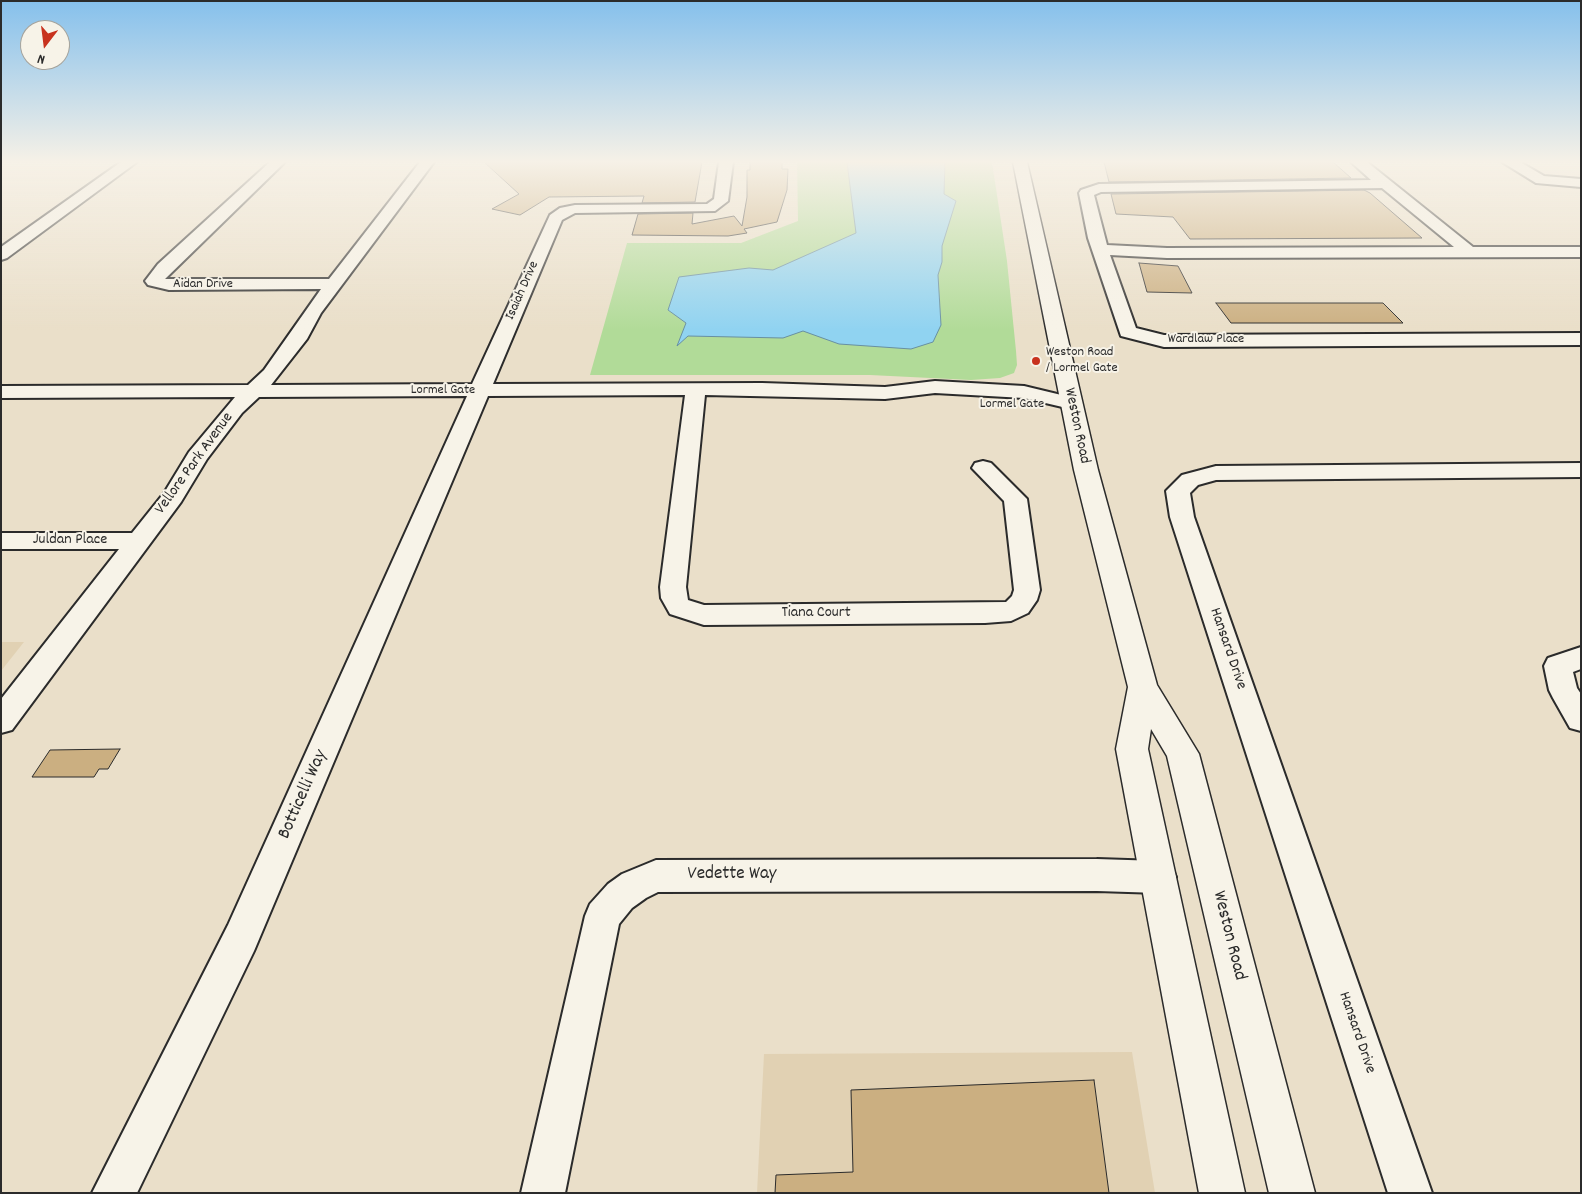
<!DOCTYPE html>
<style>
body{margin:0}
#map{position:relative;width:1582px;height:1194px;overflow:hidden;background:#eadfc9;font-family:Dekko,sans-serif}
canvas{display:block}
.frame{position:absolute;inset:0;border:2px solid #2b2b2b;pointer-events:none}
.north{position:absolute;left:20px;top:20px;width:50px;height:50px;box-sizing:border-box;background:#f7f3e8;border:1px solid #a5a39c;border-radius:50%;rotate:195deg;font-size:14px;font-weight:700;line-height:20px;text-align:center;color:#2b2b2b}
.north::after{content:'';display:block;margin:auto;width:18px;height:22px;background:#c8321e;clip-path:polygon(50% 0,100% 100%,50% 72%,0 100%)}
</style>
<div id="map">
<canvas width="1582" height="1194"></canvas>
<div class="frame"></div>
<div class="north">N</div>
</div>
<script>
const ctx = document.querySelector('canvas').getContext('2d');
ctx.lineJoin = 'round';
function fill(path, color) { ctx.fillStyle = color; ctx.fill(path, 'evenodd'); }
const shape = rows => new Path2D(rows.map(r => 'M' + r).join(''));
function stroke(path, color, width, dash) { ctx.strokeStyle = color; ctx.lineWidth = width; ctx.lineCap = dash ? 'butt' : 'round'; ctx.setLineDash(dash || []); ctx.stroke(path); }
function label(font, color, halo, rows, align = 'center') {
  ctx.font = font + ' Dekko,sans-serif'; ctx.lineWidth = 4; ctx.setLineDash([]); ctx.textBaseline = 'middle'; ctx.strokeStyle = halo; ctx.fillStyle = color; for (const [text, x, y, turn = 0] of rows) {
    ctx.save(); ctx.translate(x, y); ctx.rotate((+turn || 0) * Math.PI / 180); ctx.textAlign = isNaN(turn) ? turn : align; if (halo) ctx.strokeText(text, 0, 0); ctx.fillText(text, 0, 0); ctx.restore();
  }
}
fill(shape([
 [1,642,24,642,1,671],
 [1132,1052,1155,1193,757,1193,764,1054]
]), '#e1d1b3');
fill(shape([
 [797,162,992,162,1007,261,1016,351,1017,365,1014,373,1000,378,971,380,870,375,590,375,627,243,741,243,798,221]
]), '#b1db98');
const water = shape([
 [847,162,945,162,944,194,956,201,942,246,942,262,938,275,941,325,933,342,911,349,839,344,803,331,783,338,688,336,677,346,686,323,668,310,679,277,749,268,773,270,856,233,847,162]
]);
fill(water, '#90d3f1');
stroke(water, '#6890a2', 1);
const building = shape([
 [484,162,702,162,695,202,642,203,644,196,549,197,520,215,492,209,519,194,484,162],
 [750,162,782,162,782,169,788,169,787,190,777,222,744,229,747,233,728,236,632,235,638,214,693,213,692,224,734,216,742,226,747,197,747,170,750,170,750,162],
 [1104,162,1333,162,1351,178,1109,182,1104,162],
 [1364,190,1370,193,1422,238,1190,239,1173,217,1116,214,1111,194,1364,190],
 [1139,263,1178,266,1192,293,1147,292,1139,263],
 [1216,303,1383,303,1403,323,1231,323,1216,303],
 [120,749,108,769,99,769,94,777,32,777,50,750,120,749],
 [1094,1080,1109,1193,775,1193,776,1175,853,1172,851,1090,1094,1080]
]);
fill(building, '#cbaf81');
stroke(building, '#2b2b2b', 1);
const street = shape([
 [121,162,137,162,7,258,1,260,1,247,121,162],
 [270,162,285,162,165,279,329,279,420,162,434,162,321,313,307,339,271,385,472,384,550,215,560,208,575,205,707,204,714,199,719,162,733,162,728,201,715,211,575,213,562,220,493,384,762,383,885,387,935,381,1024,386,1078,399,1081,403,1078,407,1071,409,1024,398,935,393,885,399,705,395,686,587,688,600,704,605,1006,602,1012,596,1014,590,1004,501,972,468,975,463,983,461,991,463,1027,499,1040,590,1037,600,1028,613,1011,621,985,623,704,625,670,614,661,598,660,587,685,395,488,396,254,951,137,1193,92,1193,228,925,467,396,259,397,242,413,207,459,181,502,12,730,1,733,1,699,119,549,1,549,1,533,132,533,164,493,189,452,235,397,1,398,1,386,248,385,264,370,321,289,169,290,148,285,145,281,158,264,270,162],
 [1351,162,1367,162,1473,247,1581,247,1581,257,1167,258,1110,255,1136,328,1164,335,1581,333,1581,345,1164,347,1121,336,1088,238,1079,193,1081,190,1099,184,1371,180,1351,162],
 [1382,188,1454,247,1167,248,1107,245,1094,195,1101,192,1382,188],
 [1502,162,1520,162,1544,176,1581,179,1581,187,1536,183,1502,162],
 [1581,463,1581,477,1216,480,1198,485,1190,493,1194,517,1432,1193,1388,1193,1170,517,1166,491,1182,475,1216,466,1581,463],
 [1581,647,1581,669,1573,672,1577,688,1581,694,1581,731,1570,728,1553,698,1549,690,1544,666,1548,658,1581,647],
 [1097,859,1159,861,1171,866,1176,877,1171,888,1159,893,1097,891,658,892,646,898,632,908,619,924,565,1193,521,1193,585,916,590,904,608,884,622,874,656,860,1097,859]
]);
const secondary = shape([
 [1013,162,1027,162,1098,470,1157,685,1199,754,1315,1193,1269,1193,1167,756,1151,729,1148,749,1245,1193,1199,1193,1116,749,1128,687,1074,470,1013,162]
]);
stroke(street, '#2b2b2b', 4);
stroke(secondary, '#2b2b2b', 3);
fill(street, '#f7f3e8');
fill(secondary, '#f7f3e8');
const sky = ctx.createLinearGradient(0, 0, 0, 330);
sky.addColorStop(0, '#85c0ec');
sky.addColorStop(0.49, '#f6f1e7');
sky.addColorStop(1, '#f6f1e700');
ctx.fillStyle = sky;
ctx.fillRect(0, 0, 1582, 330);
for (const [x, y, r, color] of [
 [1036,361,5,"#c8321e"]
]) { const dot = new Path2D(); dot.arc(x, y, r, 0, 2 * Math.PI); ctx.fillStyle = color; ctx.fill(dot); stroke(dot, '#f7f3e8', 2); }
label('14px', '#2b2b2b', '#f7f3e8', [
 ["Aidan Drive",203,285],
 ["Isaiah Drive",523,291,-66],
 ["Wardlaw Place",1206,340],
 ["Lormel Gate",443,391],
 ["Lormel Gate",1012,405]
]);
label('14px', '#2b2b2b', '#f7f3e8', [
 ["Weston Road",1046,353],
 ["/ Lormel Gate",1046,369]
], 'left');
label('16px', '#2b2b2b', '#f7f3e8', [
 ["Weston Road",1076,426,78],
 ["Vellore Park Avenue",195,464,-54],
 ["Juldan Place",70,541],
 ["Tiana Court",816,614],
 ["Hansard Drive",1227,649,71],
 ["Hansard Drive",1356,1033,71]
]);
label('19px', '#2b2b2b', '#f7f3e8', [
 ["Botticelli Way",304,795,-66],
 ["Vedette Way",732,875],
 ["Weston Road",1228,936,76]
]);
</script>
